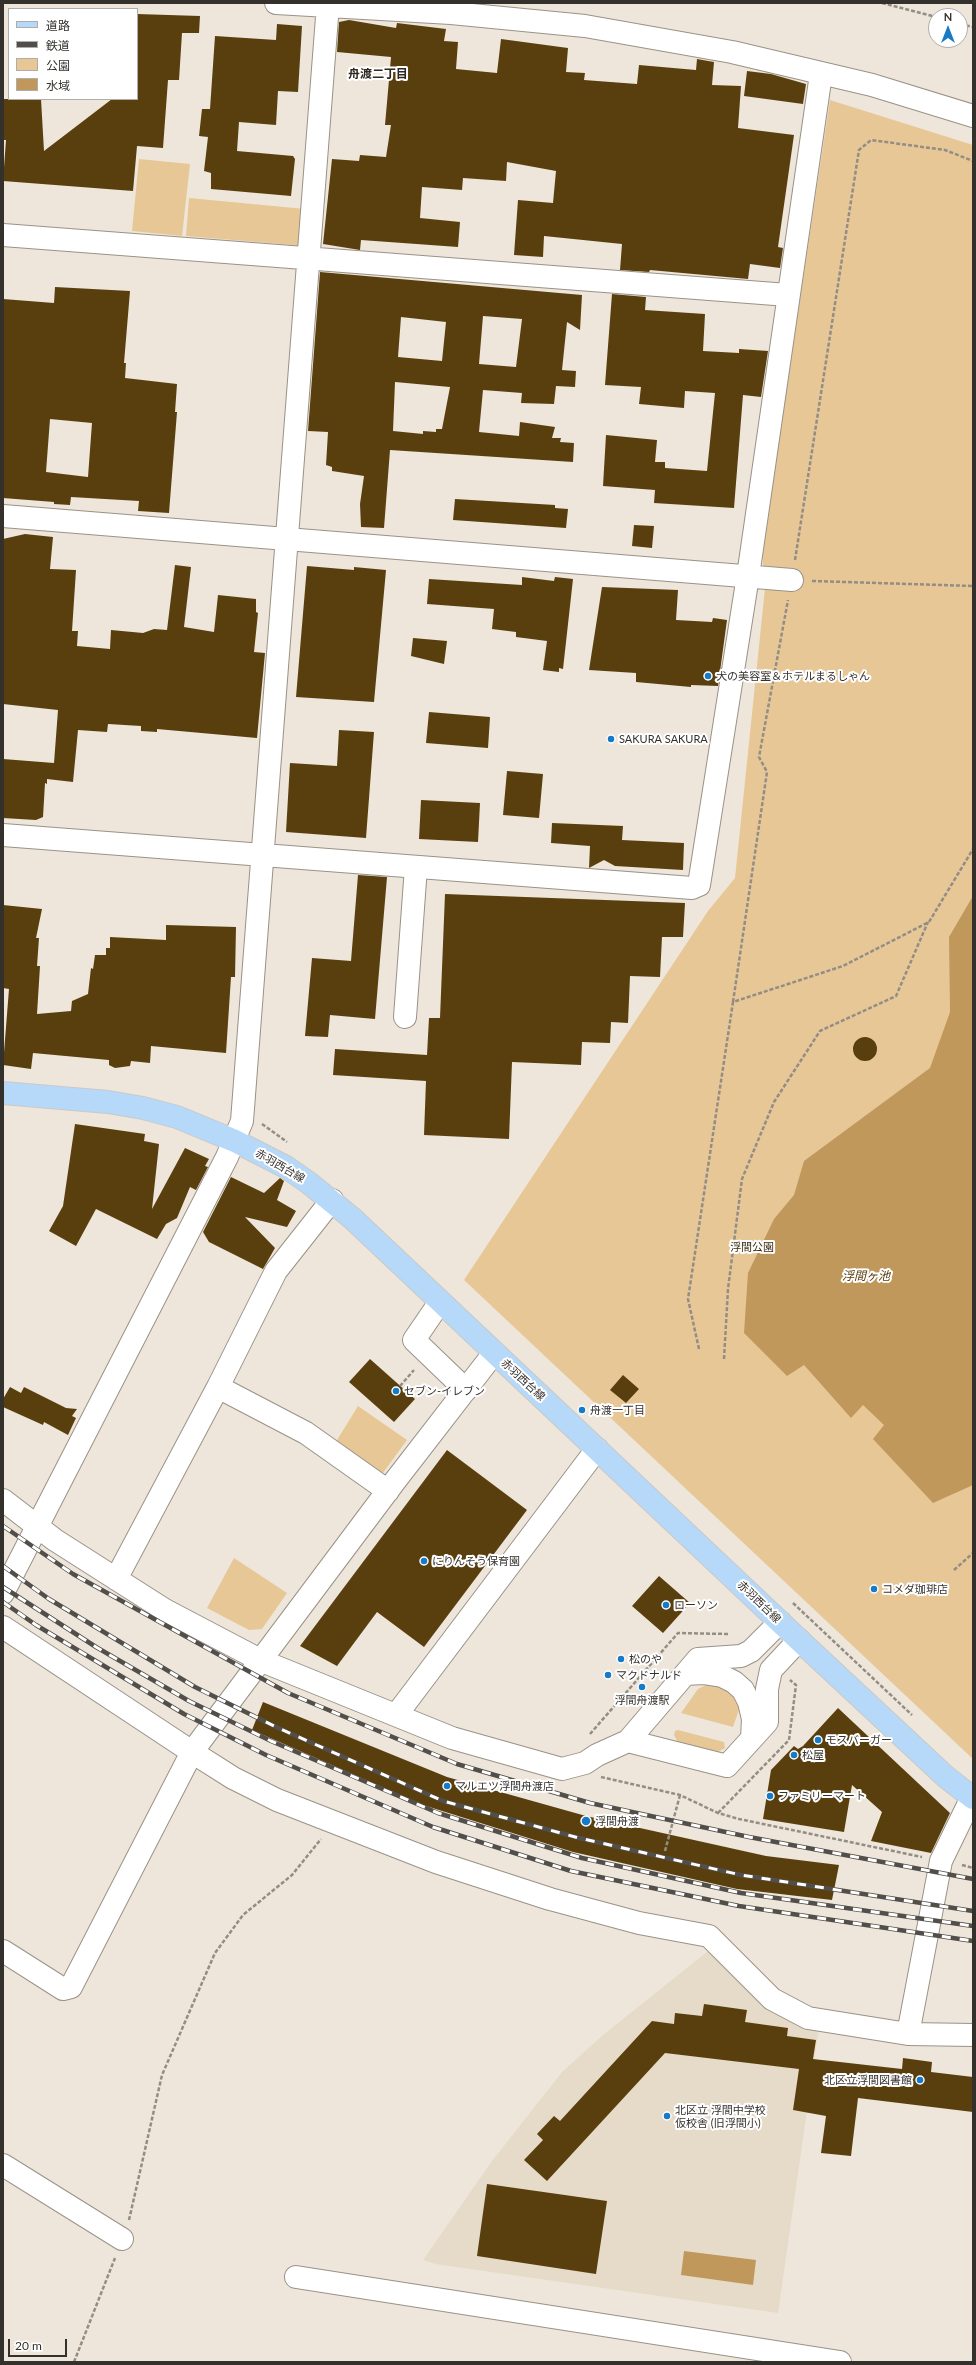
<!DOCTYPE html>
<meta charset="utf-8">
<style>
body{margin:0}
#map{position:relative;width:976px;height:2365px;overflow:hidden;background:#eee6da;font-family:Lato,"Noto Sans JP",sans-serif}
canvas{display:block}
.frame{position:absolute;inset:0;border:4px solid #34312d;pointer-events:none}
.legend{position:absolute;left:8px;top:8px;width:130px;height:92px;box-sizing:border-box;background:#fff;border:1px solid #aeadab;margin:0;padding:5px 7px;list-style:none;font-size:12px;color:#34312d}
.legend li{display:flex;align-items:center;gap:8px;height:20px}
.legend b{width:20px;border:1px solid #aeadab}
.north{position:absolute;left:928px;top:8px;width:40px;height:40px;box-sizing:border-box;background:#fff;border:1px solid #aeadab;border-radius:50%;rotate:0deg;font-size:11px;font-weight:700;line-height:16px;text-align:center;color:#34312d}
.north::after{content:'';display:block;margin:auto;width:14px;height:18px;background:#177ac6;clip-path:polygon(50% 0,100% 100%,50% 72%,0 100%)}
.scale{position:absolute;left:8px;top:2339px;width:59px;height:18px;box-sizing:border-box;border:2px solid #34312d;border-top:0;padding-left:5px;font-size:12px;line-height:14px;white-space:nowrap;color:#34312d;-webkit-text-stroke:3px #fff;paint-order:stroke}
</style>
<div id="map">
<canvas width="976" height="2365"></canvas>
<div class="frame"></div>
<ul class="legend">
<li><b style="height:5px;background:#b6d8f9"></b>道路</li>
<li><b style="height:5px;background:#524e49"></b>鉄道</li>
<li><b style="height:11px;background:#e8c796"></b>公園</li>
<li><b style="height:11px;background:#c0985c"></b>水域</li>
</ul>
<div class="north">N</div>
<div class="scale">20 m</div>
</div>
<script>
const ctx = document.querySelector('canvas').getContext('2d');
ctx.lineJoin = 'round';
function fill(path, color) { ctx.fillStyle = color; ctx.fill(path, 'evenodd'); }
const shape = rows => new Path2D(rows.map(r => 'M' + r).join(''));
function stroke(path, color, width, dash) { ctx.strokeStyle = color; ctx.lineWidth = width; ctx.lineCap = dash ? 'butt' : 'round'; ctx.setLineDash(dash || []); ctx.stroke(path); }
function label(font, color, halo, rows, align = 'center') {
  ctx.font = font + ' Lato,"Noto Sans JP",sans-serif'; ctx.lineWidth = 4; ctx.setLineDash([]); ctx.textBaseline = 'middle'; ctx.strokeStyle = halo; ctx.fillStyle = color; for (const [text, x, y, turn = 0] of rows) {
    ctx.save(); ctx.translate(x, y); ctx.rotate((+turn || 0) * Math.PI / 180); ctx.textAlign = isNaN(turn) ? turn : align; if (halo) ctx.strokeText(text, 0, 0); ctx.fillText(text, 0, 0); ctx.restore();
  }
}
fill(shape([
 [708,1951,769,2008,819,2027,778,2313,435,2264,423,2260,492,2161,563,2071,603,2035]
]), '#e6dbc8');
fill(shape([
 [830,100,973,145,973,1759,464,1280,708,911,735,878,765,588,762,552],
 [139,159,190,164,182,236,132,231],
 [189,198,305,209,304,246,186,236],
 [358,1406,407,1440,380,1477,334,1445],
 [234,1558,287,1593,262,1629,249,1630,207,1608],
 [706,1685,715,1685,732,1692,740,1707,733,1727,681,1713,698,1689],
 [678,1730,724,1742,725,1748,716,1753,680,1746,674,1735,675,1731]
]), '#e8c796');
fill(shape([
 [973,896,973,1485,933,1503,873,1439,884,1425,863,1405,851,1418,804,1365,787,1376,744,1333,748,1273,774,1219,794,1195,804,1161,930,1068,950,1012,949,937],
 [684,2251,756,2260,753,2285,681,2275]
]), '#c0985c');
fill(shape([
 [137,14,200,16,199,33,182,33,179,80,168,80,163,148,137,146,133,191,3,181,6,140,3,140,3,99,41,99,44,151,112,99,137,99],
 [349,20,396,28,397,23,446,29,444,41,458,42,456,69,497,73,501,39,568,48,566,72,585,73,584,80,637,84,639,65,696,70,697,59,714,62,712,85,741,86,738,128,794,135,778,247,783,248,780,268,750,264,748,279,650,270,649,272,620,270,622,244,544,236,543,257,514,255,518,200,553,203,556,171,507,162,506,181,463,178,462,190,422,187,420,218,460,222,458,247,361,240,360,250,323,244,332,159,359,161,360,155,386,157,391,125,385,125,391,57,337,52,339,22],
 [277,24,302,26,298,92,278,91,276,125,239,122,237,151,293,156,295,159,291,196,211,189,211,173,204,171,208,137,199,136,202,109,210,109,215,36,276,40],
 [747,71,771,74,806,84,803,104,744,96],
 [320,272,582,295,580,330,567,322,562,370,576,371,575,387,556,386,554,404,521,403,522,393,483,390,479,432,519,436,520,422,555,427,552,438,561,438,560,442,574,443,573,462,390,450,384,528,361,527,360,504,364,476,332,471,332,467,326,465,328,432,308,431],
 [483,316,522,319,516,367,479,364],
 [401,317,446,322,442,361,398,357],
 [395,382,450,387,442,429,436,429,436,432,423,431,423,434,393,431],
 [55,287,130,291,124,363,126,363,125,378,177,384,175,412,177,412,169,513,138,511,139,501,71,497,70,505,54,504,54,502,3,498,3,299,54,303],
 [50,419,92,423,88,477,46,472],
 [612,294,646,297,645,310,705,314,703,351,739,353,739,349,768,351,761,397,743,395,734,508,654,503,655,490,603,486,606,435,657,440,655,462,665,462,665,468,707,471,715,393,685,391,684,408,639,404,641,387,605,385],
 [455,499,555,505,555,508,568,509,566,528,453,520],
 [634,525,654,526,652,548,632,546],
 [25,534,53,537,50,569,76,570,72,631,78,631,77,646,110,649,111,630,143,633,154,629,167,630,175,565,191,567,184,627,214,632,218,595,256,599,256,612,258,613,254,652,265,653,257,738,157,729,157,732,141,731,141,726,108,724,107,732,78,730,73,782,47,779,47,784,45,783,43,817,36,820,3,818,3,759,54,763,58,710,3,704,3,539],
 [307,566,354,570,354,567,386,570,374,702,296,697],
 [522,577,554,581,555,577,573,579,563,669,559,668,559,672,543,670,547,641,516,637,516,632,492,629,494,609,427,604,429,579,522,585],
 [602,587,678,590,676,620,712,622,713,618,727,620,718,686,691,685,691,687,636,682,636,673,589,670],
 [413,638,447,641,444,664,411,656],
 [429,712,490,717,488,748,426,743],
 [339,730,374,732,366,838,286,832,290,763,337,766],
 [507,771,543,774,539,818,503,815],
 [421,800,480,803,478,842,419,839],
 [552,823,623,826,622,840,684,843,683,870,615,866,604,860,589,868,590,846,551,843],
 [358,875,387,877,375,1019,330,1015,328,1037,305,1036,312,958,351,961],
 [445,894,685,903,683,937,662,937,660,977,630,976,628,1023,611,1022,610,1043,582,1042,581,1065,512,1062,509,1139,424,1135,426,1081,333,1075,335,1049,427,1055,429,1018,440,1018],
 [3,905,42,909,36,938,39,938,37,966,40,966,37,1014,71,1011,72,1001,88,994,91,968,93,969,95,955,106,955,106,948,110,948,110,937,166,940,166,925,236,927,235,977,231,977,226,1053,151,1046,150,1063,131,1061,130,1066,115,1068,109,1065,109,1060,33,1053,31,1069,3,1065,9,989,3,988],
 '853 1049a12 12 0 1 1 24 0a12 12 0 1 1-24 0Z',
 [75,1124,145,1134,144,1141,159,1144,152,1209,185,1148,209,1159,205,1166,208,1167,196,1190,190,1187,177,1218,166,1224,157,1239,96,1209,76,1246,49,1231,63,1206],
 [231,1177,264,1193,280,1178,284,1181,277,1200,296,1211,287,1227,245,1217,275,1248,263,1269,209,1242,203,1232],
 [370,1359,415,1399,394,1422,349,1382],
 [623,1375,639,1389,626,1403,610,1390],
 [10,1387,21,1393,24,1387,66,1408,77,1409,72,1416,76,1418,68,1435,44,1422,43,1425,3,1407,3,1399],
 [447,1450,527,1510,424,1647,377,1612,337,1666,300,1646],
 [659,1576,690,1603,663,1633,632,1606],
 [263,1702,447,1777,586,1816,766,1856,839,1865,832,1900,737,1889,573,1852,423,1805,252,1730],
 [838,1708,950,1813,931,1853,871,1841,882,1812,852,1785,844,1832,763,1819,771,1770,794,1746,798,1749,803,1746],
 [704,2004,747,2010,745,2022,788,2028,787,2036,816,2040,813,2059,902,2069,903,2058,932,2062,931,2072,973,2077,973,2112,858,2098,851,2156,821,2153,826,2116,793,2110,799,2069,665,2053,547,2181,524,2160,543,2140,537,2134,554,2116,560,2121,652,2021,674,2024,675,2013,702,2016],
 [487,2184,607,2201,596,2274,477,2256]
]), '#5a3f0e');
const minor = shape([
 [276,3,451,13,585,26,732,52,872,85,973,116],
 [3,235,788,295],
 [3,516,792,580],
 [3,835,692,888,699,885,748,576,821,74],
 [405,1017,416,867],
 [440,1302,414,1340,466,1390],
 [218,1387,306,1433,388,1491],
 [3,1500,55,1540,165,1610,262,1661,452,1738,562,1769,585,1763,597,1755,628,1741],
 [116,1579,218,1387,276,1271,332,1200],
 [3,1593,227,1157,242,1121,328,4],
 [780,1622,751,1651,741,1656,698,1659,628,1741,727,1766,767,1722,767,1689,771,1670,799,1640],
 [3,1627,192,1752,233,1778,277,1800,436,1862,550,1899,639,1923,709,1936,772,1999,808,2018,908,2034,973,2035],
 [685,1674,703,1673,722,1676,734,1682,743,1690,749,1702,753,1719,752,1738],
 [397,1714,597,1449],
 [3,1951,63,1989,71,1987,192,1752,395,1481,494,1353],
 [908,2034,941,1861,972,1797],
 [3,2165,122,2239],
 [296,2277,840,2362]
]);
const major = shape([
 [3,1093,108,1102,143,1108,177,1117,235,1141,286,1167,309,1183,353,1219,799,1640,946,1777,973,1798]
]);
stroke(minor, '#9a9287', 24);
stroke(major, '#cac9c8', 24);
stroke(shape([
 [882,3,936,17],
 [960,24,973,27],
 [795,560,859,150,871,140,945,150,973,161],
 [812,581,973,586],
 [733,1002,767,772,759,757,788,600],
 [262,1124,287,1142],
 [699,1349,688,1299,733,1002,843,966,929,922,973,849],
 [724,1359,728,1289,742,1179,774,1102,820,1031,896,996,928,922],
 [400,1386,414,1370],
 [954,1570,973,1553],
 [793,1603,912,1715],
 [590,1734,678,1633,729,1634],
 [601,1777,680,1795,718,1813,739,1819,922,1857],
 [718,1813,789,1740,796,1685,790,1680],
 [665,1851,680,1795],
 [962,1865,973,1868],
 [129,2220,162,2075,215,1953,243,1915,292,1875,321,1839],
 [74,2362,115,2258]
]), '#938d85', 2.5, [4, 2]);
stroke(minor, '#fff', 22);
stroke(major, '#b6d8f9', 22);
const rail = shape([
 [3,1526,73,1574,288,1693,457,1764,590,1803,749,1837,973,1879],
 [3,1566,49,1599,195,1687,276,1727,443,1801,579,1838,741,1875,973,1911],
 [3,1587,96,1647,189,1701,271,1741,438,1813,582,1858,741,1893,973,1926],
 [3,1602,36,1625,184,1714,266,1755,433,1827,571,1871,739,1906,973,1941]
]);
stroke(rail, '#524e49', 4.5);
stroke(rail, '#fff', 3, [9]);
for (const [x, y, r, color] of [
 [708,676,4,"#177ac6"],
 [611,739,4,"#177ac6"],
 [396,1391,4,"#177ac6"],
 [582,1410,4,"#177ac6"],
 [424,1561,4,"#177ac6"],
 [874,1589,4,"#177ac6"],
 [666,1605,4,"#177ac6"],
 [621,1659,4,"#177ac6"],
 [608,1675,4,"#177ac6"],
 [642,1687,4,"#177ac6"],
 [818,1740,4,"#177ac6"],
 [794,1755,4,"#177ac6"],
 [447,1786,4,"#177ac6"],
 [770,1796,4,"#177ac6"],
 [586,1821,5,"#177ac6"],
 [920,2080,4,"#177ac6"],
 [667,2116,4,"#177ac6"]
]) { const dot = new Path2D(); dot.arc(x, y, r, 0, 2 * Math.PI); ctx.fillStyle = color; ctx.fill(dot); stroke(dot, '#fff', 1.5); }
label('11px', '#34312d', '#fff', [
 ["犬の美容室＆ホテルまるしゃん",716,676],
 ["SAKURA SAKURA",619,739],
 ["セブン-イレブン",404,1391],
 ["舟渡一丁目",590,1410],
 ["にりんそう保育園",432,1561],
 ["コメダ珈琲店",882,1589],
 ["ローソン",674,1605],
 ["松のや",629,1659],
 ["マクドナルド",616,1675],
 ["浮間舟渡駅",642,1700,"center"],
 ["モスバーガー",826,1740],
 ["松屋",802,1755],
 ["マルエツ浮間舟渡店",455,1786],
 ["ファミリーマート",778,1796],
 ["浮間舟渡",595,1821],
 ["北区立浮間図書館",912,2080,"right"],
 ["北区立 浮間中学校",675,2110],
 ["仮校舎 (旧浮間小)",675,2123]
], 'left');
label('11px', '#34312d', '#fff', [
 ["赤羽西台線",280,1166,30],
 ["赤羽西台線",523,1380,43],
 ["赤羽西台線",759,1602,44]
]);
label('11px', '#3d2c10', '#fff', [
 ["浮間公園",752,1247]
]);
label('bold 12px', '#2e281f', '#fff', [
 ["舟渡二丁目",378,74]
]);
label('italic 12px', '#533805', '#fff', [
 ["浮間ヶ池",866,1276]
]);
</script>
